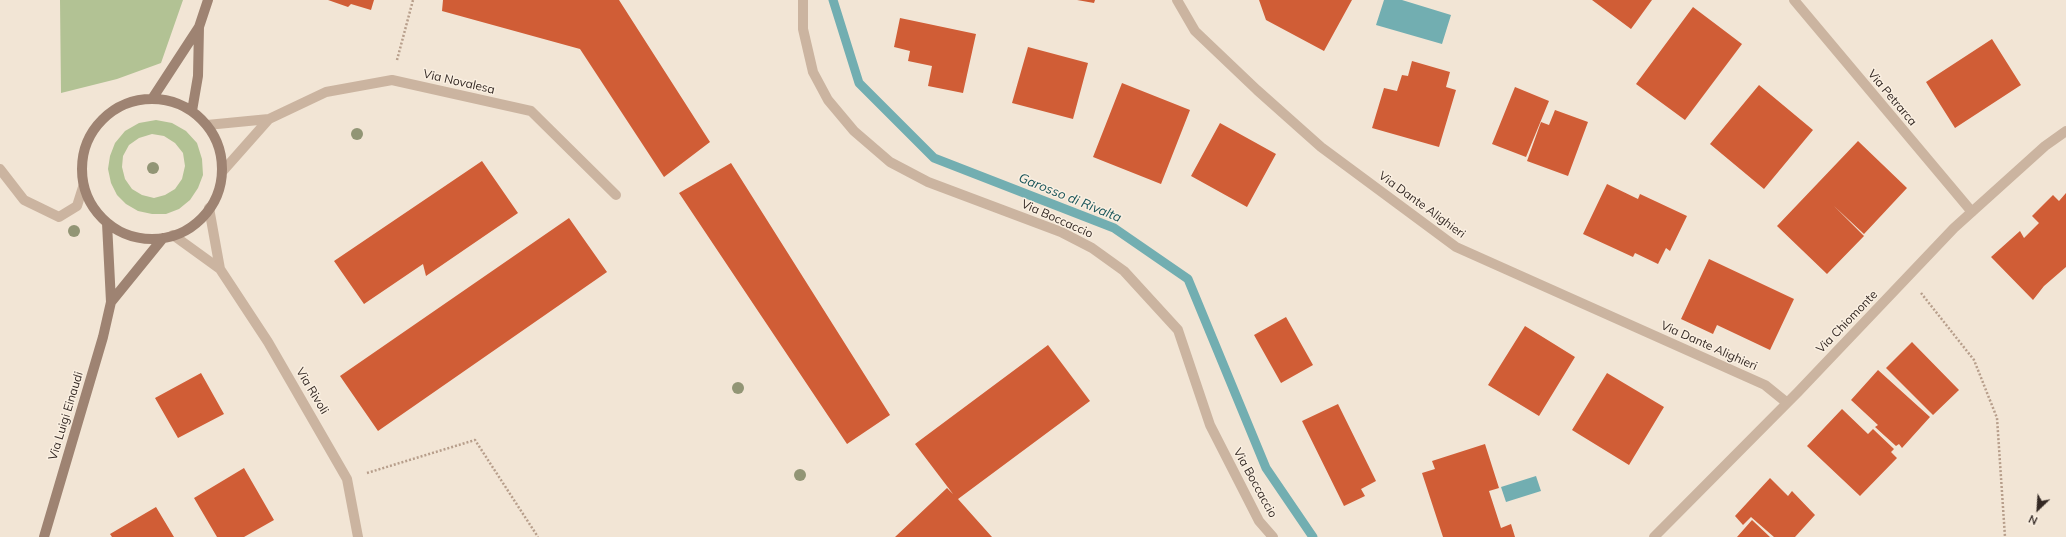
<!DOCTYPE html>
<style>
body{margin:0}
#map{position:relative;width:2066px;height:537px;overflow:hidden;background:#f2e5d5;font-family:Mulish,sans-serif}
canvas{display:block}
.north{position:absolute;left:2018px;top:489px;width:40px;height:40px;-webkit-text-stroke:3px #faefe1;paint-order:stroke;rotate:205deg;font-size:11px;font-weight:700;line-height:16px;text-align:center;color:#342924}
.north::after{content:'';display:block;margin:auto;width:14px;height:18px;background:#342924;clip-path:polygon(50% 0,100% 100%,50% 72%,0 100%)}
</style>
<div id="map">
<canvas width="2066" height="537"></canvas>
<div class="north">N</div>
</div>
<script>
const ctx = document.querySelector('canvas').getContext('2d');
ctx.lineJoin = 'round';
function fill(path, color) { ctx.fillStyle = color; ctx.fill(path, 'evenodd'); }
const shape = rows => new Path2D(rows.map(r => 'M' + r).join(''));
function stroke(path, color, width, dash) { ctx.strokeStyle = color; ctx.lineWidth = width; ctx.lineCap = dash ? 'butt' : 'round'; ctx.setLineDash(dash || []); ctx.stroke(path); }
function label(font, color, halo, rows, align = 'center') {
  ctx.font = font + ' Mulish,sans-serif'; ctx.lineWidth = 3; ctx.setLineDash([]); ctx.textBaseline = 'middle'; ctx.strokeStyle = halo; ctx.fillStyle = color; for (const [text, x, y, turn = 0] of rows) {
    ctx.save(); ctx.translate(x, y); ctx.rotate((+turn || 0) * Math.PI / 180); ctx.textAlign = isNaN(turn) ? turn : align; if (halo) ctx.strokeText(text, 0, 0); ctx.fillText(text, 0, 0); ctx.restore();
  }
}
fill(shape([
 [60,0,183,0,161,63,117,79,61,93],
 [156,120,172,123,186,131,197,143,202,159,203,175,198,188,190,200,179,209,166,214,152,214,138,211,126,204,117,195,111,183,108,169,110,156,115,143,125,131,139,123],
 [152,134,164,136,175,143,183,153,185,166,182,179,175,189,165,195,154,198,142,195,132,189,125,179,122,167,123,156,129,145,139,138]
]), '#b2c294');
fill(shape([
 [1384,0,1402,0,1451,15,1442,44,1376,25],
 [1536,476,1541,491,1506,502,1501,487]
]), '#72aeb1');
stroke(shape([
 [833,0,859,83,934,158,1114,228,1188,279,1266,468,1313,537]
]), '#72aeb1', 9);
fill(shape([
 [328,0,374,0,371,10,351,4,348,7],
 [443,0,619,0,710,142,664,177,580,49,442,11],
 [1077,0,1095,0,1094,3],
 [1259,0,1352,0,1324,51,1266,20],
 [1592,0,1652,0,1631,29],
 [1693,7,1742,44,1685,120,1636,84],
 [900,18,976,34,963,93,928,86,932,66,908,61,910,51,894,47],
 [1992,39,2021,85,1955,128,1926,82],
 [1028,47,1088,63,1073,119,1012,103],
 [1412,61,1450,72,1446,87,1456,90,1439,147,1372,128,1384,88,1397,91,1402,75,1408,76],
 [1122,83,1190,110,1161,184,1093,157],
 [1759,85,1813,130,1764,189,1710,144],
 [1515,87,1549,101,1526,157,1492,144],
 [1555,110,1588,122,1568,176,1527,161,1541,122,1549,125],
 [1220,123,1276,154,1247,207,1191,176],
 [1858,141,1907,188,1864,234,1834,206,1864,236,1827,274,1777,226],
 [482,161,518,213,426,276,423,264,364,304,334,261],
 [731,163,890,415,847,444,679,193],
 [1607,184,1638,199,1640,194,1687,216,1670,251,1666,248,1658,264,1635,253,1633,257,1583,234],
 [2066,193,2066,267,2044,286,2033,300,1991,257,2020,231,2024,238,2039,223,2032,216,2053,195,2059,201],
 [569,218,607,272,378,431,340,376],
 [1709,259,1794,299,1770,350,1717,325,1713,334,1681,319],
 [1286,317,1313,365,1281,383,1254,335],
 [1525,326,1575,357,1539,416,1488,385],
 [1912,342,1959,390,1933,415,1886,368],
 [1048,345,1090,401,958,499,992,537,895,537,947,488,953,494,915,444],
 [1878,370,1930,417,1902,448,1899,444,1896,446,1875,427,1878,425,1851,400],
 [201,373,224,414,178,438,155,398],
 [1607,373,1664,407,1629,465,1572,430],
 [1338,404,1376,481,1361,489,1365,496,1344,506,1302,421],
 [1842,409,1868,434,1873,429,1894,449,1891,452,1897,458,1860,496,1807,446],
 [1485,444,1499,488,1489,491,1501,528,1511,524,1515,537,1443,537,1422,473,1435,469,1432,461],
 [244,468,274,520,244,537,217,537,194,498],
 [1770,478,1788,496,1792,491,1815,515,1795,537,1774,537,1751,517,1743,525,1735,516],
 [156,507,174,537,112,537,110,534],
 [1752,520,1770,537,1737,537]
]), '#d05d36');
stroke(shape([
 [397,60,413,0],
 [1921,293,1974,360,1997,418,2005,537],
 [367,473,475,440,538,537]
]), '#b79e8b', 2.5, [2, 2]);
stroke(shape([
 [0,169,24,200,59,217,77,206,83,187]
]), '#cbb4a0', 10);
stroke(shape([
 [803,0,803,29,813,72,828,100,854,131,890,162,928,182,1061,232,1092,248,1124,271,1178,330,1210,425,1259,521,1273,537],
 [1177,0,1195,31,1257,90,1321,147,1456,247,1765,385,1786,402],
 [1794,0,1972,212],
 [269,119,326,92,392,80,531,111,616,195],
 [207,125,269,119,222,172],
 [209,208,220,269],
 [173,235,220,269,268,342,347,479,358,537],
 [1654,537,1798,392,1954,228,2045,146,2066,131]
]), '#cbb4a0', 10);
stroke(shape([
 [152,99,199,27],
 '82 169a70 70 0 1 1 140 0a70 70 0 1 1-140 0Z',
 [192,111,198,76,199,27,208,0],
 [111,302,163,238],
 [44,537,103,337,111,302,107,223]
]), '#9e8372', 10);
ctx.fillStyle = '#929575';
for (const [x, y] of [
 [357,134],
 [153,168],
 [74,231],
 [738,388],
 [800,475]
]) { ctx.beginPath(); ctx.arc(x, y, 6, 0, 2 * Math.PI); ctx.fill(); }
label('12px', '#342924', '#faefe1', [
 ["Via Novalesa",459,82,13],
 ["Via Petrarca",1892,98,50],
 ["Via Dante Alighieri",1422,205,36],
 ["Via Boccaccio",1057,219,24],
 ["Via Chiomonte",1847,322,-46],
 ["Via Dante Alighieri",1709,346,24],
 ["Via Rivoli",312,391,59],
 ["Via Luigi Einaudi",66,416,-73],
 ["Via Boccaccio",1255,483,61]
]);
label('italic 13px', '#175358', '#faefe1', [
 ["Garosso di Rivalta",1070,198,22]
]);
</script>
